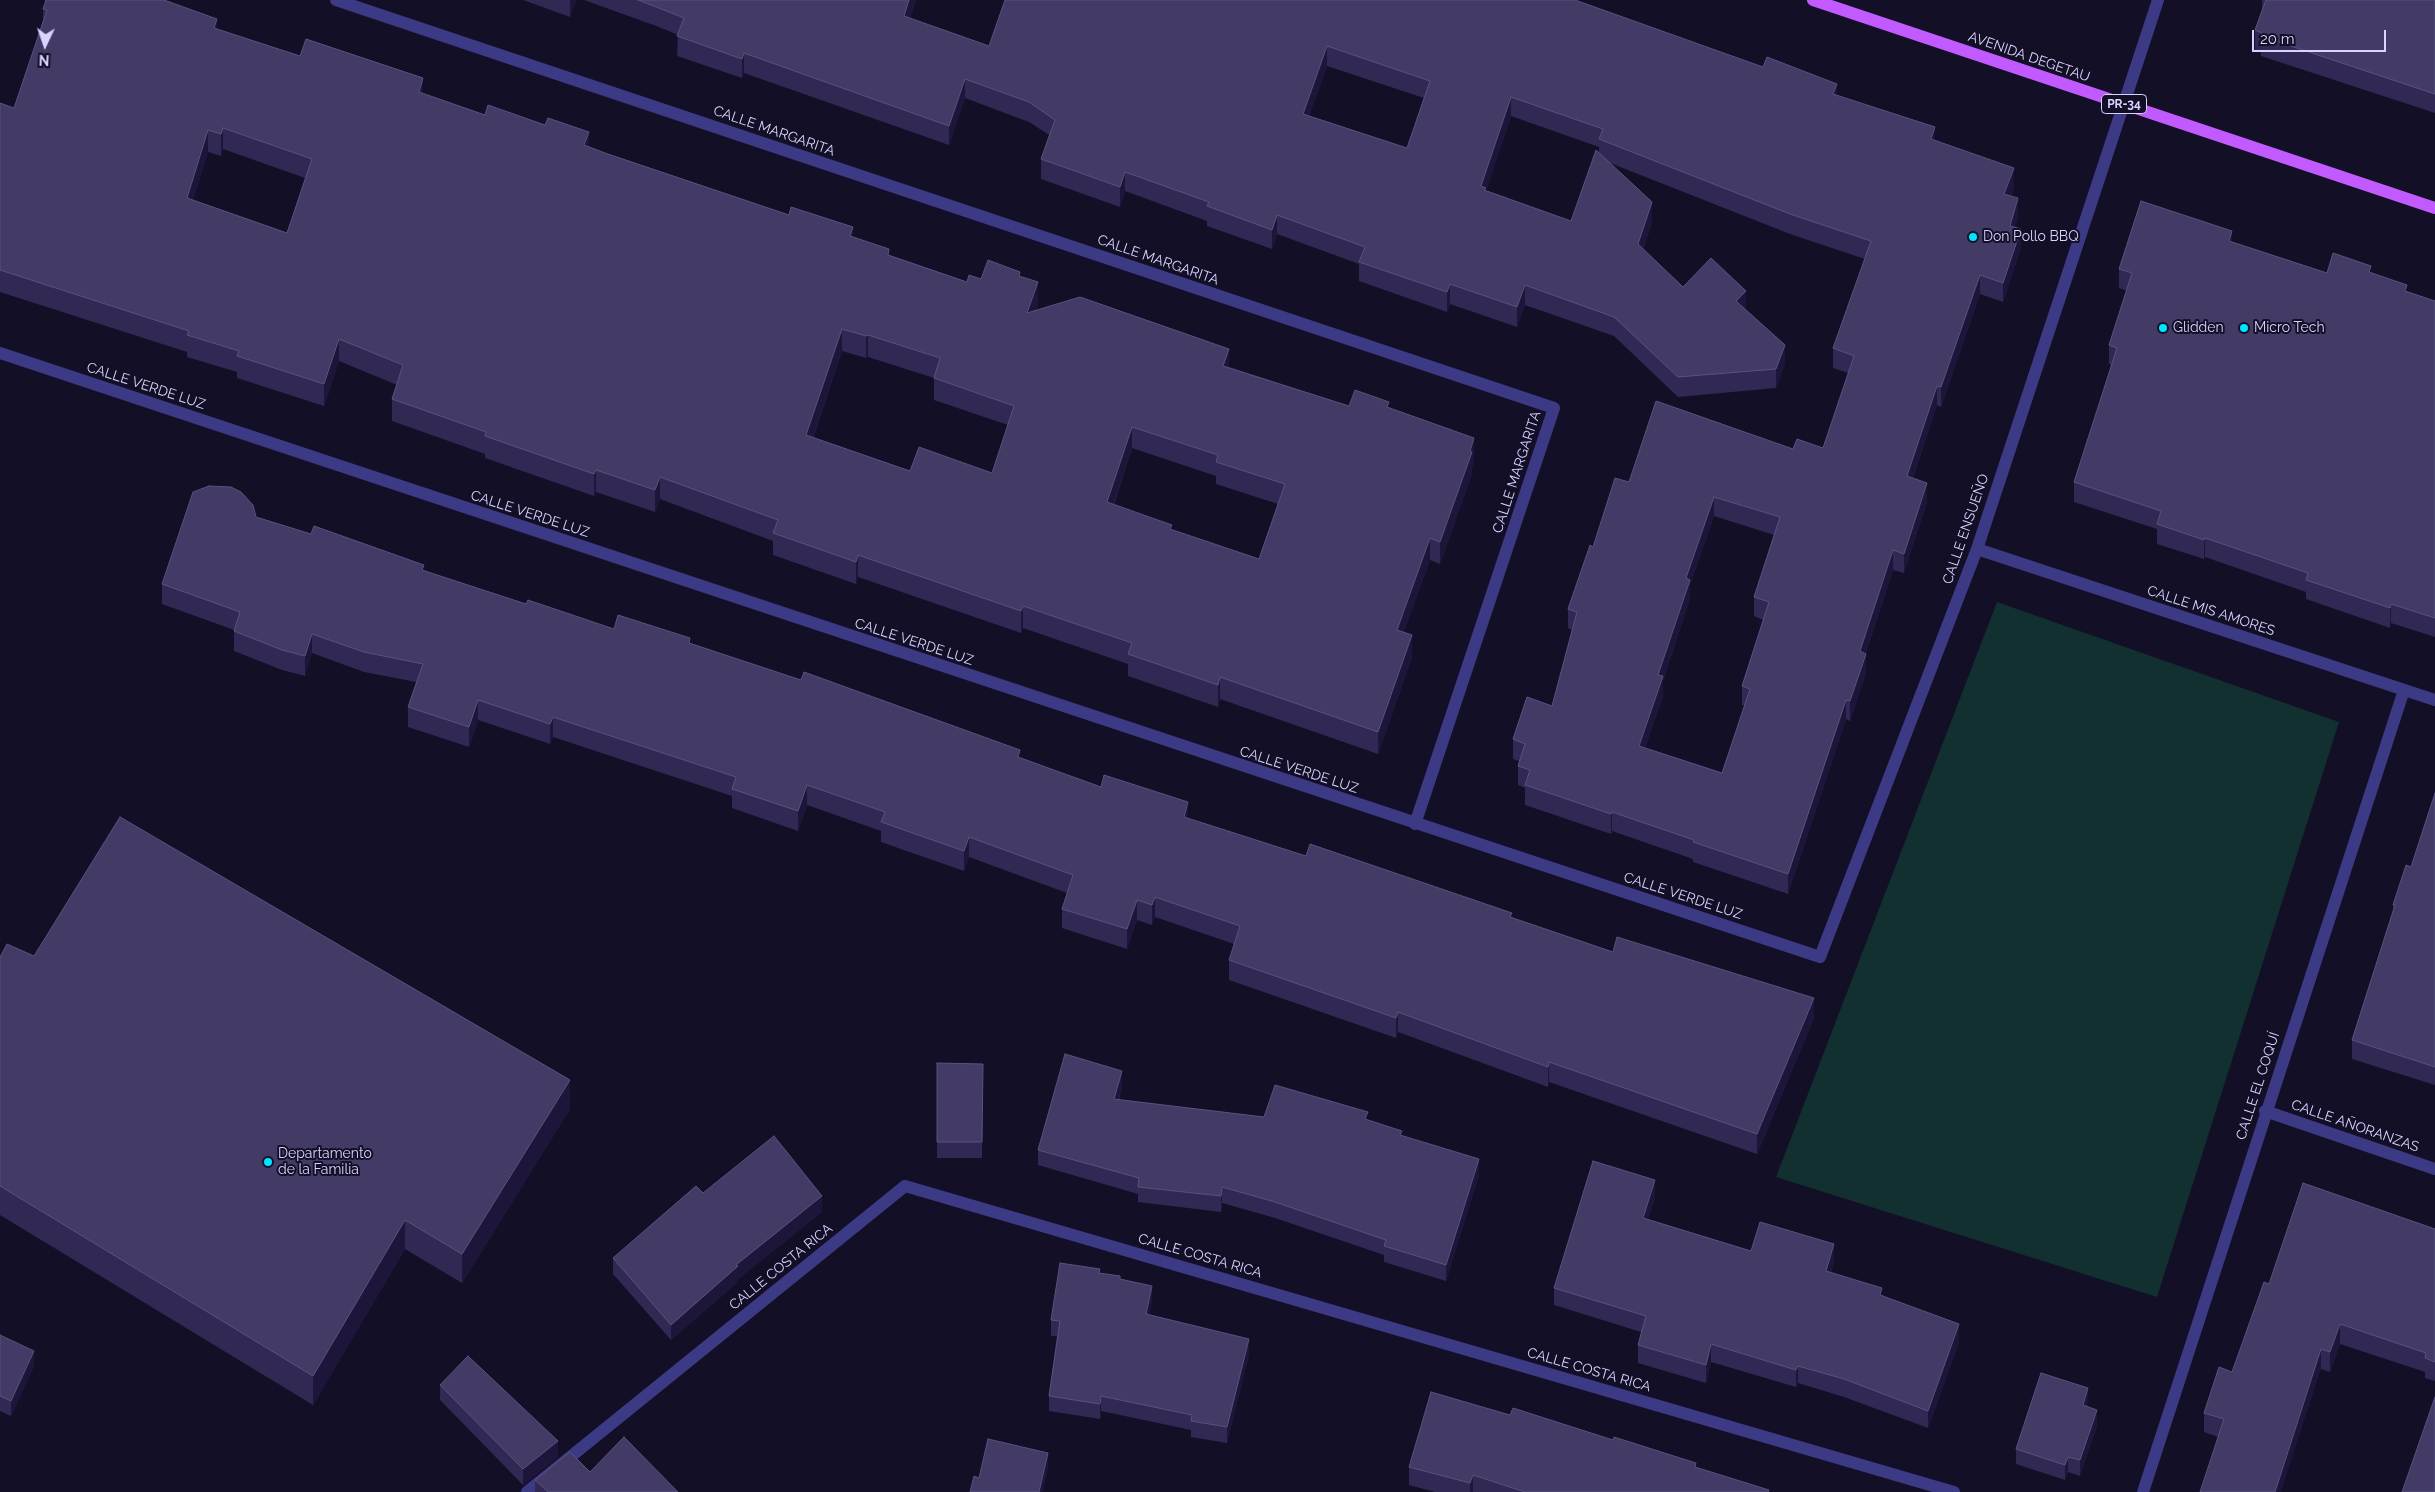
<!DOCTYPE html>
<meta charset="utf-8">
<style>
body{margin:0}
#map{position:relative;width:2435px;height:1492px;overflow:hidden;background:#130f26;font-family:Raleway,sans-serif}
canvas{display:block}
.north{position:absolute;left:20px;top:20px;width:50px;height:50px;-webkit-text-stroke:4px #130f26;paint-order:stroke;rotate:183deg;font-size:14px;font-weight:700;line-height:20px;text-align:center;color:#d9d4ff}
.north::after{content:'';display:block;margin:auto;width:18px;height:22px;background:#d9d4ff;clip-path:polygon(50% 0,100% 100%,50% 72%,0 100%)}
.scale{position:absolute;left:2252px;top:30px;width:134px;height:22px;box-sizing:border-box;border:2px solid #d9d4ff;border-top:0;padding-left:6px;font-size:15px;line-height:18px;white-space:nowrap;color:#d9d4ff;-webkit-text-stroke:4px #130f26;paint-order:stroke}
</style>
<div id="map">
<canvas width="2435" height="1492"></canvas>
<div class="north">N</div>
<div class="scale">20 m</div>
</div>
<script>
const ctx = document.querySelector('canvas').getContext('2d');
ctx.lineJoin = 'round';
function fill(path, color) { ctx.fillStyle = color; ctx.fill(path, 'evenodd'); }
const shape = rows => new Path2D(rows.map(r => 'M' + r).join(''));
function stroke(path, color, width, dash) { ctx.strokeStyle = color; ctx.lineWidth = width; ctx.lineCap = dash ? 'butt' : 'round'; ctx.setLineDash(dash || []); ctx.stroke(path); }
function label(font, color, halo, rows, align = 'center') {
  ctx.font = font + ' Raleway,sans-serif'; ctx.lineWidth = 4; ctx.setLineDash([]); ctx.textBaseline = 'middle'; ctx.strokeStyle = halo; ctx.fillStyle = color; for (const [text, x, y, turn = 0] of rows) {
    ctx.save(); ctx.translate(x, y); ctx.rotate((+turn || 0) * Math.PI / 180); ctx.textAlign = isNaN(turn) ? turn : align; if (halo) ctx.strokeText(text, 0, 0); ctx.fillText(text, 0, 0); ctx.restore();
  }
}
fill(shape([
 [1997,602,2339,722,2157,1297,1776,1177]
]), '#12302f');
stroke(shape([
 [336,0,1554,408,1415,824],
 [0,353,1820,957,1977,549,2158,0],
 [1977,549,2435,700],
 [2265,1111,2435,1169],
 [527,1492,905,1186,1954,1492],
 [2143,1492,2404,690]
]), '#3d3a85', 12);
stroke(shape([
 [1813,0,2435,208]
]), '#c25bff', 12);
fill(shape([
 [523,0,576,0,570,17],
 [584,0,916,0,910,18,989,46,1005,0,1837,95,1935,140,2014,187,2011,196,2018,217,2015,227,2021,248,2003,302,1980,294,1941,407,1937,405,1913,478,1927,502,1904,573,1893,570,1866,653,1866,673,1850,721,1846,719,1788,894,1693,862,1693,859,1612,831,1611,834,1525,805,1525,788,1518,785,1518,766,1519,761,1513,759,1513,739,1552,706,1572,630,1568,628,1568,609,1593,547,1629,482,1793,449,1823,448,1848,373,1833,368,1833,348,1865,259,1790,234,1610,163,1652,222,1643,249,1683,287,1746,310,1785,364,1776,388,1678,397,1614,336,1525,305,1517,327,1450,304,1447,312,1359,281,1359,264,1277,234,1272,249,1207,226,1207,221,1125,191,1120,207,1041,179,1041,159,1049,135,1029,122,965,98,949,145,744,73,742,78,677,56,678,35,659,27],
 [1327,66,1424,98,1407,148,1309,116],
 [1511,116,1599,147,1599,153,1571,221,1486,191],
 [1714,516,1774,535,1754,597,1754,616,1763,620,1742,686,1742,705,1745,706,1722,773,1645,748,1663,696,1663,681,1690,599,1690,585],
 [2262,0,2435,0,2435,113,2261,56,2261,52,2255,50,2255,30,2262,9],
 [43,9,217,29,300,56,423,94,485,115,589,147,605,153,853,237,889,255,967,282,981,279,1020,277,1038,304,1036,310,1229,367,1349,406,1389,408,1474,460,1472,467,1472,474,1440,564,1430,560,1404,632,1412,657,1378,754,1220,699,1218,707,1128,676,1128,664,1023,628,1021,633,858,577,856,584,773,555,773,541,660,499,655,512,596,492,594,496,485,458,485,454,392,421,392,399,397,385,339,361,324,406,237,378,237,372,187,357,187,352,0,292,0,103,14,108,43,22],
 [223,149,305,178,287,233,193,200,208,152,221,156],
 [842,351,866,358,868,357,934,378,934,400,1008,425,992,473,910,471,813,438],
 [1132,448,1216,476,1216,484,1278,504,1259,559,1172,530,1114,505],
 [2232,242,2327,273,2371,273,2407,292,2435,301,2435,637,2391,623,2390,628,2306,599,2306,592,2205,557,2204,559,2157,544,2157,529,2074,502,2074,482,2112,365,2109,364,2109,345,2127,291,2119,288,2119,269],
 [256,517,526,604,614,629,690,643,1020,758,1188,818,1306,856,1512,918,1613,952,1814,1018,1757,1154,1549,1082,1548,1087,1398,1032,1396,1038,1229,980,1229,960,1234,944,1155,917,1152,925,1137,920,1127,949,1062,928,1062,909,1067,893,969,857,964,871,881,842,881,831,807,805,798,831,732,808,732,796,553,737,550,744,478,720,469,747,408,727,408,707,416,682,364,672,312,653,305,676,282,670,234,651,234,630,162,604,162,584],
 [2435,793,2435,1085,2352,1059,2352,1040,2393,911,2393,905,2411,867],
 [34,956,570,1109,462,1283,405,1249,313,1405,0,1215,0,957],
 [937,1063,983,1064,982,1158,937,1158],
 [1122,1086,1119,1100,1264,1117,1368,1120,1402,1136,1479,1175,1446,1281,1384,1262,1384,1255,1275,1218,1222,1203,1221,1212,1138,1202,1138,1194,1038,1165,1038,1150],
 [703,1193,822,1212,738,1279,738,1282,671,1340,613,1274,613,1258],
 [1655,1198,1648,1219,1751,1251,1834,1262,1831,1273,1882,1295,1959,1342,1928,1428,1844,1397,1798,1383,1796,1387,1711,1362,1706,1383,1638,1363,1638,1345,1641,1332,1554,1305,1554,1288],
 [2435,1229,2435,1381,2425,1378,2425,1372,2340,1344,2330,1372,2321,1369,2218,1437,2204,1432,2204,1413,2232,1372,2269,1284],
 [1100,1273,1120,1279,1152,1301,1149,1315,1249,1355,1227,1443,1191,1437,1191,1430,1101,1411,1100,1419,1049,1411,1049,1396,1057,1336,1051,1336,1051,1320],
 [0,1335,34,1366,11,1416,0,1411],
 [440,1385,558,1457,523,1485,440,1400],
 [2088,1404,2087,1407,2097,1425,2080,1476,2068,1472,2065,1480,2016,1464,2016,1449],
 [1409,1467,1696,1467,1769,1492,1435,1492,1409,1485],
 [590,1472,678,1492,535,1492,535,1480]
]), '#312854');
fill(shape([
 [570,0,576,0,570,17],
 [909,0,916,0,904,35,904,16],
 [217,19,217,41,214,28],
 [1327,46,1327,66,1303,134,1303,114],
 [744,53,744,73,742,78,742,59],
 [423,78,423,100,419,92],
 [965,79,965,98,949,145,949,126],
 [1837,84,1837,104,1833,94],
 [1511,97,1511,116,1486,192,1481,186],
 [1935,127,1935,146,1931,139],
 [223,128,223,149,221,156,221,134],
 [208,130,208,152,187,220,187,198],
 [589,132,589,154,584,145],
 [2014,168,2014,187,2004,213,2004,194],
 [1125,172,1125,191,1120,207,1120,187],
 [2018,198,2018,217,2010,245,2010,226],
 [1652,202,1652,222,1638,263,1638,244],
 [1277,215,1277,234,1272,249,1272,230],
 [853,227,853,249,850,236],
 [2021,229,2021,248,2003,302,2003,283],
 [2232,231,2232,250,2229,241],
 [1980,275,1980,294,1941,407,1941,387],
 [1038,282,1038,304,1027,335,1027,313],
 [1450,284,1450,304,1447,312,1447,292],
 [1525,285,1525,305,1517,327,1517,307],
 [1746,291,1746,310,1736,301],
 [842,329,842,351,806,457,806,435],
 [868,335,868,357,866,358,866,336],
 [339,339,339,361,324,406,324,384],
 [1785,345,1785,364,1776,388,1776,369],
 [1229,349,1229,371,1223,366],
 [1937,386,1937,405,1907,495,1907,476],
 [1132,427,1132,448,1107,524,1107,502],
 [1474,438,1474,460,1472,467,1472,474,1440,564,1440,542],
 [596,470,596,492,594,496,594,474],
 [660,477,660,499,655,512,655,490],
 [1927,483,1927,502,1904,573,1904,554],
 [1714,497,1714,516,1690,585,1690,599,1663,681,1663,696,1639,765,1639,746,1658,675,1686,578],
 [1430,538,1430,560,1397,652,1397,630],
 [2205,538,2205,557,2204,559,2204,540],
 [1893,550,1893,570,1860,671,1860,651],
 [858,555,858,577,856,584,856,562],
 [2391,604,2391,623,2390,628,2390,608],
 [1023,606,1023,628,1021,633,1021,611],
 [312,634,312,653,305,676,305,656],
 [1412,635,1412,657,1378,754,1378,732],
 [1866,654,1866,673,1850,721,1850,701],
 [1220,677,1220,699,1218,707,1218,685],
 [478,700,478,720,469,747,469,727],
 [1846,700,1846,719,1788,894,1788,874],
 [553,717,553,737,550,744,550,724],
 [807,785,807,805,798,831,798,811],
 [1188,802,1188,822,1184,817],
 [1612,812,1612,831,1611,834,1611,814],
 [969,837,969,857,964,871,964,851],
 [1155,897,1155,917,1152,925,1152,905],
 [1137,900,1137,920,1127,949,1127,929],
 [1814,998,1814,1018,1757,1154,1757,1134],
 [1398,1012,1398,1032,1396,1038,1396,1018],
 [1549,1062,1549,1082,1548,1087,1548,1067],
 [1122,1071,1122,1086,1114,1115,1114,1099],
 [570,1080,570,1109,462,1283,462,1254],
 [1479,1159,1479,1175,1446,1281,1446,1265],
 [1655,1180,1655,1198,1643,1235,1643,1218],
 [1222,1187,1222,1203,1221,1212,1221,1196],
 [822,1196,822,1212,738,1279,738,1282,671,1340,671,1325,736,1265],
 [405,1220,405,1249,313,1405,313,1376],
 [1834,1244,1834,1262,1826,1289,1826,1271],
 [1152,1286,1152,1301,1146,1330,1146,1314],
 [1959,1324,1959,1342,1928,1428,1928,1411],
 [2340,1324,2340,1344,2330,1372,2330,1352],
 [1249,1339,1249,1355,1227,1443,1227,1427],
 [1711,1344,1711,1362,1706,1383,1706,1365],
 [2321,1349,2321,1369,2281,1492,2275,1492],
 [34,1351,34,1366,11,1416,11,1401],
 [1798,1366,1798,1383,1796,1387,1796,1370],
 [2088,1388,2088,1404,2083,1421,2083,1405],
 [1101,1396,1101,1411,1100,1419,1100,1404],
 [2097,1410,2097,1425,2080,1476,2080,1460],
 [558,1441,558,1457,523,1485,523,1469],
 [1048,1453,1048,1469,1043,1492,1039,1492],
 [2068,1457,2068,1472,2065,1480,2065,1465],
 [1473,1475,1473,1492,1470,1492,1470,1483]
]), '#1d163a');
const building = shape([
 [46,0,164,0,217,19,214,28,300,56,306,39,423,78,419,92,485,115,488,105,545,125,548,118,589,132,584,145,605,153,789,215,791,207,853,227,850,236,889,249,888,255,967,282,969,275,981,279,988,260,1020,272,1019,276,1038,282,1027,313,1080,297,1229,349,1223,366,1349,406,1355,390,1389,402,1387,407,1474,438,1470,451,1472,452,1440,542,1430,538,1397,630,1412,635,1378,732,1220,677,1218,685,1128,654,1132,643,1023,606,1021,611,858,555,856,562,773,533,778,520,660,477,655,490,596,470,594,474,485,436,486,432,392,399,403,365,339,339,324,384,237,356,239,351,187,335,189,331,0,270,0,103,14,108,47,10,43,9,46,0],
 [223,128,312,159,287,233,187,198,208,130,221,134,223,128],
 [842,329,866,336,868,335,940,358,934,378,1014,406,992,473,919,447,910,471,806,435,842,329],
 [1132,427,1218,455,1216,462,1285,484,1259,559,1170,529,1172,525,1107,502,1132,427],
 [638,0,909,0,904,16,989,46,1005,0,1575,0,1763,67,1767,57,1837,84,1833,94,1935,127,1931,139,2014,168,2004,194,2018,198,2010,226,2021,229,2003,283,1980,275,1941,387,1937,386,1907,476,1927,483,1904,554,1893,550,1860,651,1866,654,1850,701,1846,700,1788,874,1693,842,1694,840,1612,812,1611,814,1525,785,1530,770,1518,766,1525,744,1513,739,1527,697,1552,706,1577,612,1568,609,1590,545,1593,547,1615,478,1629,482,1656,401,1793,449,1797,439,1823,448,1854,356,1833,348,1871,241,1790,214,1599,139,1603,129,1511,97,1481,186,1486,188,1484,190,1571,221,1596,150,1652,202,1638,244,1683,287,1711,258,1746,291,1736,301,1785,345,1776,369,1678,377,1614,317,1525,285,1517,307,1450,284,1447,292,1359,262,1365,247,1277,215,1272,230,1207,206,1209,202,1125,172,1120,187,1041,159,1055,120,1029,102,965,79,949,126,744,53,742,59,677,36,684,18,659,8,638,0],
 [1327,46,1430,81,1407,148,1303,114,1327,46],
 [1714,497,1780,517,1754,597,1769,602,1742,686,1750,689,1722,773,1639,746,1663,676,1658,675,1690,580,1686,578,1714,497],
 [2266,0,2435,0,2435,94,2261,36,2262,33,2255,30,2266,0],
 [2141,201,2232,231,2229,241,2327,273,2333,253,2371,266,2369,272,2407,285,2405,291,2435,301,2435,618,2391,604,2390,608,2306,580,2308,573,2205,538,2204,540,2157,524,2161,511,2074,482,2117,348,2109,345,2132,273,2119,269,2141,201],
 [209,486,231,487,241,492,253,505,256,517,311,534,314,526,424,565,422,570,526,604,528,600,614,629,618,615,690,638,689,643,801,680,804,672,1020,750,1018,757,1101,787,1104,775,1188,802,1184,817,1306,856,1310,844,1512,913,1510,917,1613,952,1617,937,1814,998,1757,1134,1549,1062,1548,1067,1398,1012,1396,1018,1229,960,1240,926,1155,897,1152,905,1137,900,1127,929,1062,909,1073,875,969,837,964,851,881,822,885,812,807,785,798,811,732,789,736,777,553,717,550,724,478,700,469,727,408,707,423,664,364,652,312,634,305,656,282,650,234,631,240,612,162,584,193,492,209,486],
 [2435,793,2435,1067,2352,1040,2395,905,2393,905,2406,865,2411,867,2435,793],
 [120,817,570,1080,462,1254,405,1220,313,1376,0,1186,0,957,7,944,34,956,120,817],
 [1065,1054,1122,1071,1114,1099,1264,1117,1275,1085,1368,1112,1365,1119,1402,1131,1400,1135,1479,1159,1446,1265,1384,1246,1386,1240,1275,1202,1222,1187,1221,1196,1138,1187,1139,1178,1038,1150,1065,1054],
 [937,1063,983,1064,982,1142,937,1142,937,1063],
 [774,1136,822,1196,736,1265,738,1266,671,1325,613,1258,696,1186,703,1193,774,1136],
 [1593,1161,1655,1180,1643,1218,1751,1251,1760,1222,1834,1244,1826,1271,1882,1288,1880,1295,1959,1324,1928,1411,1844,1379,1798,1366,1796,1370,1711,1344,1706,1365,1638,1345,1646,1316,1554,1288,1593,1161],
 [2303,1183,2435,1229,2435,1362,2425,1358,2426,1353,2340,1324,2330,1352,2321,1349,2275,1492,2200,1492,2224,1419,2204,1413,2219,1367,2232,1372,2264,1282,2269,1284,2303,1183],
 [1060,1263,1100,1269,1099,1273,1120,1276,1120,1279,1152,1286,1146,1314,1249,1339,1227,1427,1191,1421,1192,1415,1101,1396,1100,1404,1049,1396,1060,1321,1051,1320,1060,1263],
 [0,1335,34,1351,11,1401,0,1396,0,1335],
 [468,1356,558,1441,523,1469,440,1385,468,1356],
 [2041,1373,2088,1388,2083,1405,2097,1410,2080,1460,2068,1457,2065,1465,2016,1449,2041,1373],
 [1431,1392,1510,1415,1513,1408,1613,1440,1614,1437,1696,1463,1695,1467,1769,1490,1768,1492,1525,1492,1473,1475,1470,1483,1409,1467,1431,1392],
 [2435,1397,2435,1492,2402,1492,2435,1397],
 [624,1437,678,1492,548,1492,535,1480,570,1452,590,1472,624,1437],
 [988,1439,1048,1453,1039,1492,970,1492,974,1476,979,1478,988,1439]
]);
fill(building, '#433a66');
stroke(building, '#5a527e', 1);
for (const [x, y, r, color] of [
 [1973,237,5,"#00e5ff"],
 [2163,328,5,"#00e5ff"],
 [2244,328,5,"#00e5ff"],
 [268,1162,5,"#00e5ff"]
]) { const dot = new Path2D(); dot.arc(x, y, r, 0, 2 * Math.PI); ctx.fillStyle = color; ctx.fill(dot); stroke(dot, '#130f26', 2); }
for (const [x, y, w] of [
 [2124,104,45]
]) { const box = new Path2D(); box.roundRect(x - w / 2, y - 9.5, w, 19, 4); ctx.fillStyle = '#130f26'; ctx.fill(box); stroke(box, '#d9d4ff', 1); }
label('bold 12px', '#d9d4ff', null, [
 ["PR-34",2124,104]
]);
label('14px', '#d9d4ff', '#130f26', [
 ["AVENIDA DEGETAU",2029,57,19],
 ["CALLE MARGARITA",774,131,19],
 ["CALLE MARGARITA",1158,260,19],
 ["CALLE VERDE LUZ",146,386,18],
 ["CALLE MARGARITA",1517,472,-72],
 ["CALLE VERDE LUZ",530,514,18],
 ["CALLE ENSUEÑO",1966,529,-71],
 ["CALLE MIS AMORES",2211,611,18],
 ["CALLE VERDE LUZ",914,642,18],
 ["CALLE VERDE LUZ",1299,770,18],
 ["CALLE VERDE LUZ",1683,896,18],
 ["CALLE EL COQUÍ",2258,1086,-72],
 ["CALLE AÑORANZAS",2355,1126,19],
 ["CALLE COSTA RICA",1200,1256,16],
 ["CALLE COSTA RICA",781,1267,-39],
 ["CALLE COSTA RICA",1589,1370,16]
]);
label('14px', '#d9d4ff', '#130f26', [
 ["Don Pollo BBQ",1983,237],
 ["Glidden",2173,328],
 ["Micro Tech",2254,328],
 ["Departamento",278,1154],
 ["de la Familia",278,1170]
], 'left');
</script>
